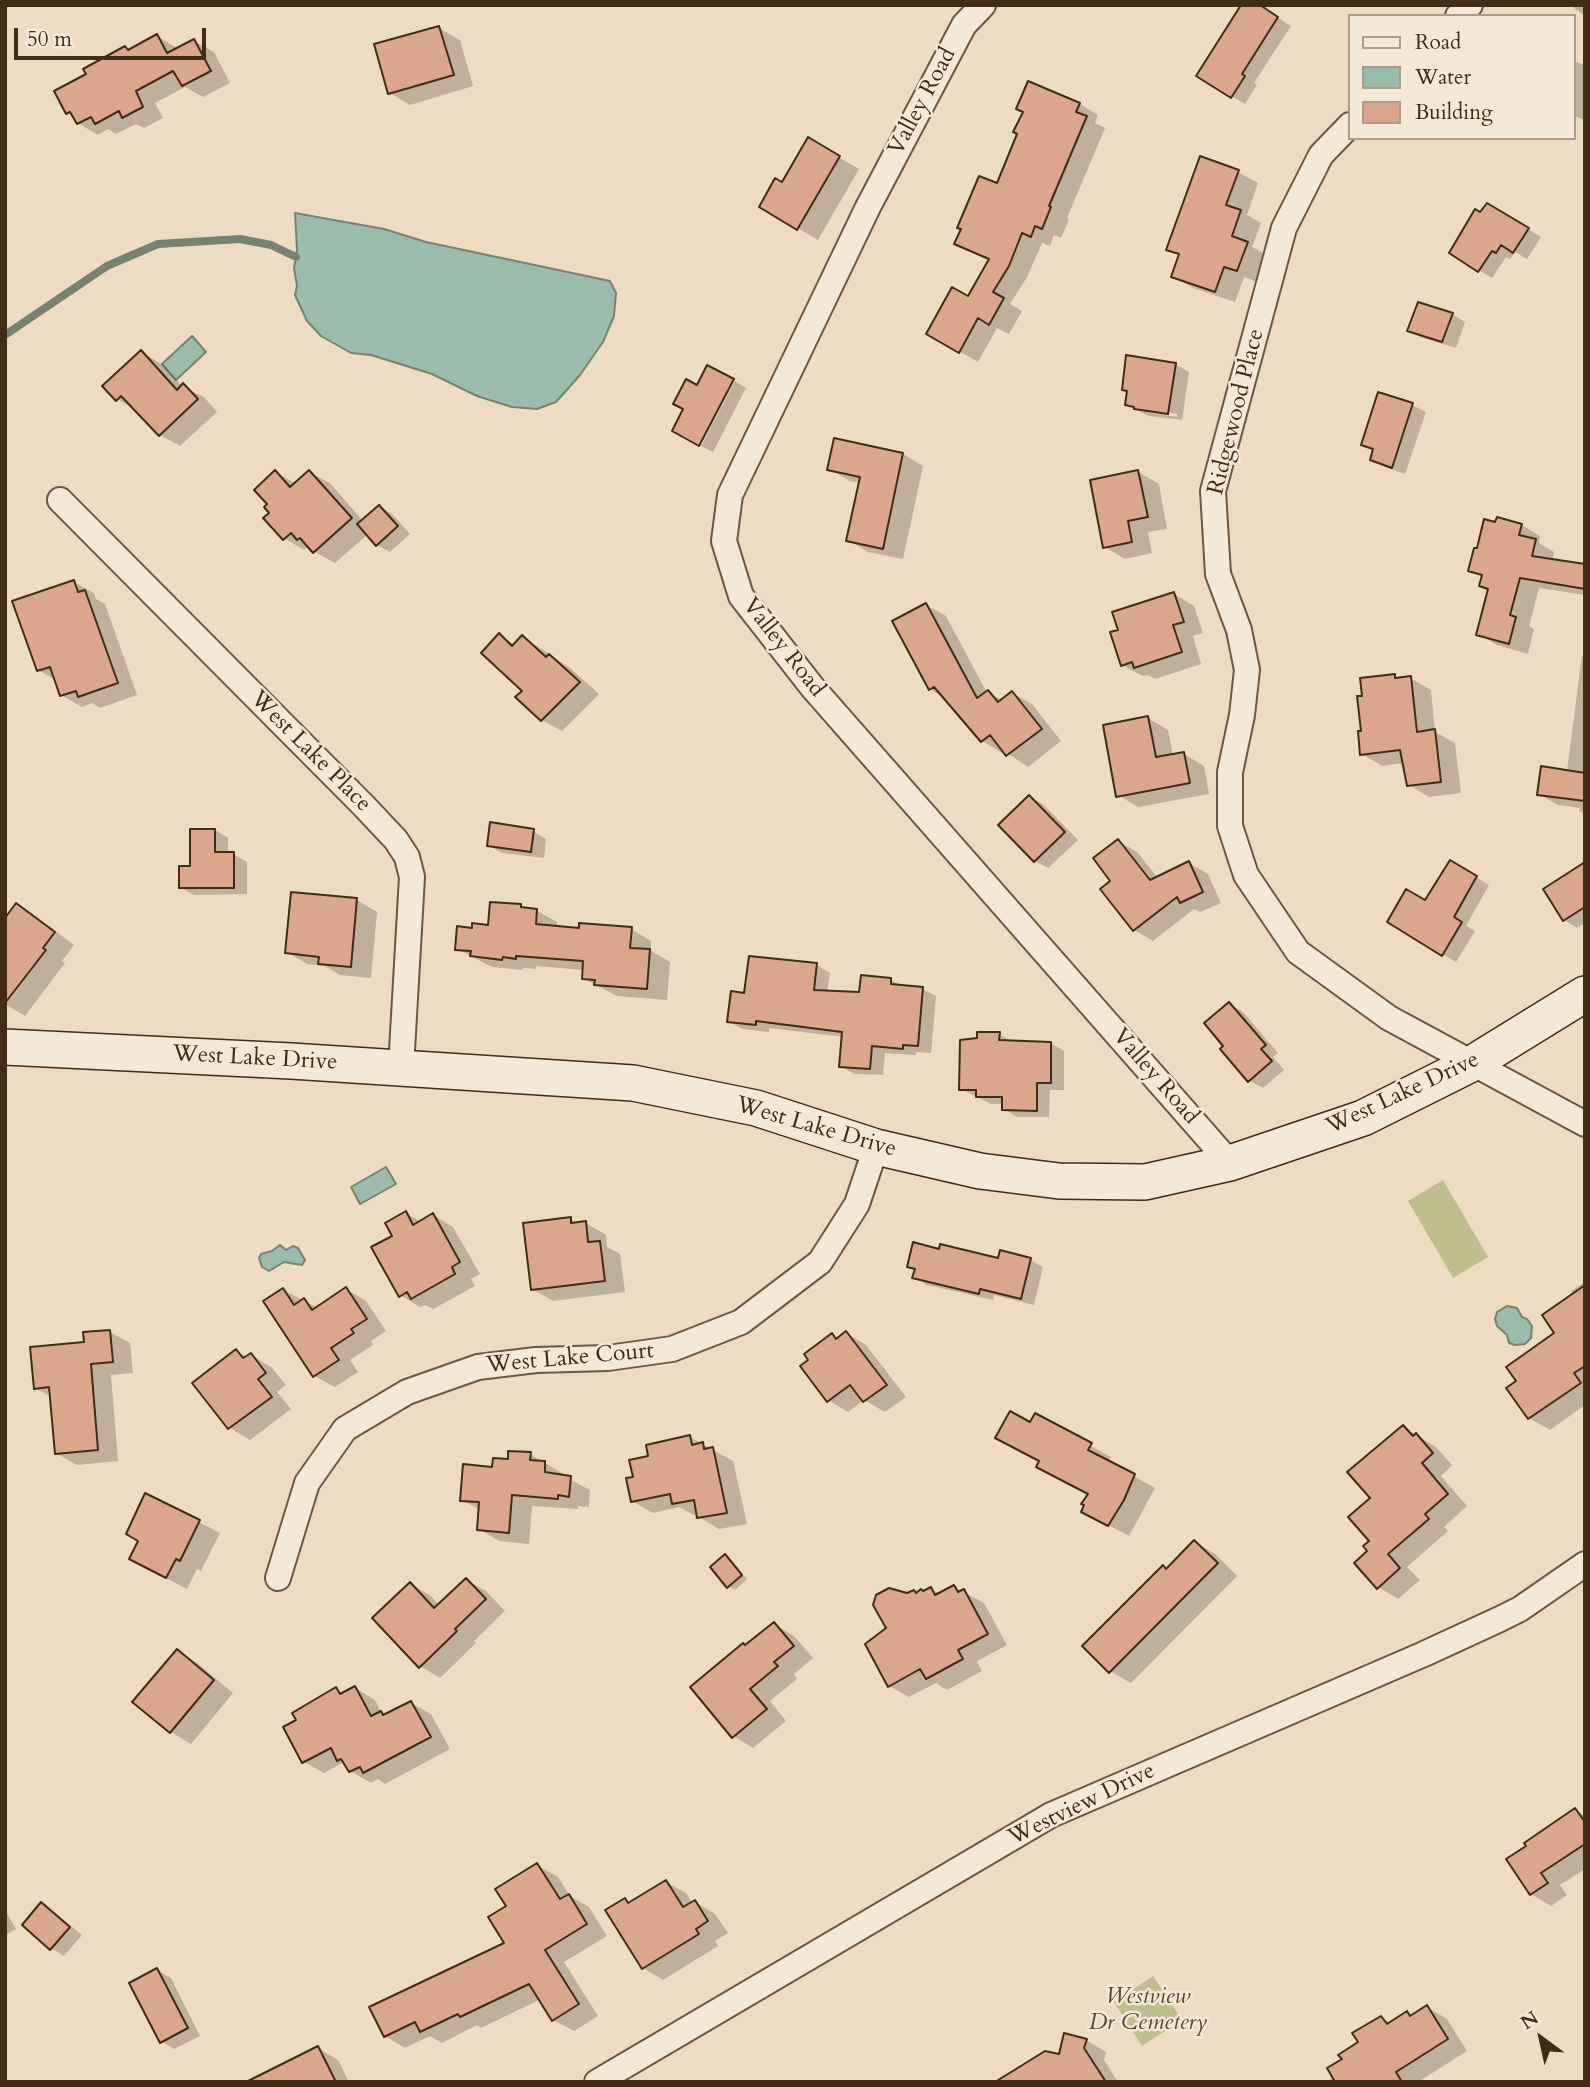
<!DOCTYPE html>
<style>
body{margin:0}
#map{position:relative;width:1590px;height:2087px;overflow:hidden;background:#eedcc2;font-family:Cardo,serif}
canvas{display:block}
.frame{position:absolute;inset:0;border:7px solid #412c15;pointer-events:none}
.legend{position:absolute;left:1348px;top:14px;width:228px;height:126px;box-sizing:border-box;background:#f4e8d7;border:2px solid #ac9d89;margin:0;padding:9px 12px;list-style:none;font-size:21px;color:#412c15}
.legend li{display:flex;align-items:center;gap:14px;height:35px}
.legend b{width:35px;border:2px solid #ac9d89}
.north{position:absolute;left:1506px;top:2003px;width:70px;height:70px;-webkit-text-stroke:5px #f4e8d7;paint-order:stroke;rotate:327deg;font-size:19px;font-weight:700;line-height:28px;text-align:center;color:#412c15}
.north::after{content:'';display:block;margin:auto;width:24px;height:32px;background:#412c15;clip-path:polygon(50% 0,100% 100%,50% 72%,0 100%)}
.scale{position:absolute;left:14px;top:28px;width:192px;height:32px;box-sizing:border-box;border:4px solid #412c15;border-top:0;padding-left:9px;font-size:21px;line-height:24px;white-space:nowrap;color:#412c15;-webkit-text-stroke:5px #f4e8d7;paint-order:stroke}
</style>
<div id="map">
<canvas width="1590" height="2087"></canvas>
<div class="frame"></div>
<ul class="legend">
<li><b style="height:9px;background:#f4e8d7"></b>Road</li>
<li><b style="height:19px;background:#9bbcad"></b>Water</li>
<li><b style="height:19px;background:#daa78c"></b>Building</li>
</ul>
<div class="north">N</div>
<div class="scale">50 m</div>
</div>
<script>
const ctx = document.querySelector('canvas').getContext('2d');
ctx.lineJoin = 'round';
function fill(path, color) { ctx.fillStyle = color; ctx.fill(path, 'evenodd'); }
const shape = rows => new Path2D(rows.map(r => 'M' + r).join(''));
function stroke(path, color, width, dash) { ctx.strokeStyle = color; ctx.lineWidth = width; ctx.lineCap = dash ? 'butt' : 'round'; ctx.setLineDash(dash || []); ctx.stroke(path); }
function label(font, color, halo, rows, align = 'center') {
  ctx.font = font + ' Cardo,serif'; ctx.lineWidth = 5; ctx.setLineDash([]); ctx.textBaseline = 'middle'; ctx.strokeStyle = halo; ctx.fillStyle = color; for (const [text, x, y, turn = 0] of rows) {
    ctx.save(); ctx.translate(x, y); ctx.rotate((+turn || 0) * Math.PI / 180); ctx.textAlign = isNaN(turn) ? turn : align; if (halo) ctx.strokeText(text, 0, 0); ctx.fillText(text, 0, 0); ctx.restore();
  }
}
fill(shape([
 [1443,1180,1488,1257,1453,1278,1408,1201],
 [1153,1976,1182,2020,1142,2046,1114,2002]
]), '#bfbe8f');
const water = shape([
 [295,213,384,229,426,242,610,281,616,293,614,316,603,342,580,375,556,402,537,409,512,407,477,396,432,374,371,355,351,353,321,336,307,321,295,295,297,286,294,268,297,250,295,213],
 [192,336,206,352,176,380,162,364,192,336],
 [386,1167,396,1184,360,1204,351,1187,386,1167],
 [280,1245,286,1250,293,1246,298,1248,305,1260,302,1265,284,1262,269,1271,262,1267,259,1258,261,1254,272,1251,280,1245],
 [1507,1306,1517,1308,1522,1317,1527,1319,1532,1326,1531,1338,1525,1344,1515,1345,1509,1343,1507,1335,1497,1326,1495,1319,1497,1312,1507,1306]
]);
fill(water, '#9bbcad');
stroke(water, '#778270', 2);
fill(shape([
 [1239,5,1266,5,1264,9,1291,26,1254,83,1257,85,1245,104,1198,76,1242,7],
 [1570,5,1585,5,1585,16],
 [439,28,460,40,473,86,410,105,390,93],
 [157,36,177,48,194,41,214,52,230,83,203,97,185,87,155,103,163,118,144,128,136,124,116,134,108,129,98,135,78,123,75,117,67,112,88,74,125,48,130,50],
 [1574,61,1585,65,1585,120,1574,116],
 [1029,83,1080,104,1098,115,1095,123,1105,128,1067,218,1069,219,1061,238,1054,235,1050,246,1042,243,1027,277,1010,304,1022,311,1009,334,997,328,978,362,928,333,969,299,990,261,956,244,998,186,1019,134],
 [809,140,859,169,818,240,761,207,783,185],
 [1238,172,1258,183,1247,215,1261,223,1252,247,1267,255,1258,282,1244,277,1235,302,1193,288,1173,276,1181,256,1169,249],
 [1487,205,1541,237,1527,259,1515,252,1510,259,1506,257,1492,278,1451,253],
 [1452,314,1465,322,1456,348,1423,338,1410,331],
 [141,352,162,364,183,387,204,397,217,412,180,446,160,435,138,411,117,399],
 [1176,365,1189,372,1182,420,1149,416,1139,411,1177,417,1177,414,1139,408,1139,411,1127,404],
 [735,381,746,388,713,452,701,446],
 [1412,405,1426,412,1405,474,1385,467,1372,459,1374,451,1363,444],
 [903,454,923,466,903,559,868,552,848,540,860,483,850,481,829,469],
 [276,472,296,484,309,472,330,483,363,521,379,507,392,514,410,534,390,552,377,545,368,534,335,563,315,552,309,546,304,550,284,538,272,513,269,504],
 [1138,472,1159,484,1167,529,1148,532,1152,553,1125,559,1105,547],
 [1522,525,1540,536,1539,543,1554,552,1552,561,1585,566,1585,595,1539,588,1529,626,1534,629,1528,654,1497,645,1478,634,1489,591,1481,586,1483,577,1470,570],
 [74,582,94,593,96,599,105,604,137,695,100,708,92,703,82,707,61,695,56,680,38,670],
 [1174,594,1194,606,1203,633,1193,636,1201,664,1155,679,1148,675,1143,676,1122,665,1120,631],
 [926,605,946,616,987,693,1003,700,1012,693,1032,704,1061,741,1028,767,1004,751,1002,753,982,741,945,698,930,689],
 [500,635,515,645,522,637,542,649,570,668,599,694,562,731,542,720,524,691],
 [1582,656,1585,656,1585,814,1579,811,1580,808,1558,805,1539,794,1567,771],
 [1394,676,1401,679,1410,678,1431,690,1435,732,1455,743,1461,793,1429,797,1409,785,1403,763,1382,766,1362,754,1363,732],
 [1148,718,1168,730,1173,756,1184,754,1204,766,1209,794,1138,807,1118,795],
 [1030,797,1043,804,1078,840,1048,868,1035,861],
 [215,830,228,838,228,854,233,854,247,862,247,894,194,895,180,887],
 [533,831,546,839,544,858,502,853,488,845],
 [1118,841,1137,852,1158,878,1189,863,1208,874,1221,903,1200,912,1194,909,1153,941,1134,930,1103,889,1113,881],
 [1451,862,1489,885,1466,926,1475,931,1456,962,1389,922,1426,903],
 [1585,864,1585,923,1577,928,1564,920],
 [293,894,357,900,377,912,371,978,340,975,325,966,307,964,287,952],
 [17,905,37,917,74,945,62,961,65,963,25,1016,5,1004,5,915,9,916],
 [521,906,537,911,557,922,557,928,631,929,651,941,651,951,670,962,667,1000,617,996,583,978,584,970,536,966,536,969,523,968,523,970,492,967,457,949,474,929,489,926],
 [817,965,830,973,827,992,861,994,891,980,904,987,922,989,936,996,931,1053,916,1052,916,1055,885,1053,883,1075,854,1074,841,1066,844,1037,769,1028,769,1032,742,1029,729,1021,746,995],
 [1229,1004,1242,1011,1278,1053,1273,1057,1284,1070,1263,1088,1249,1080,1226,1046],
 [999,1034,1013,1042,1051,1043,1064,1051,1064,1090,1050,1090,1049,1117,1017,1117,1004,1109,1004,1104,991,1104,961,1089],
 [406,1213,421,1222,433,1215,453,1227,480,1274,471,1279,475,1286,433,1309,425,1305,420,1307,400,1295,394,1236],
 [570,1219,578,1224,586,1223,606,1235,607,1247,620,1254,625,1292,553,1301,532,1289],
 [940,1251,999,1260,1030,1260,1043,1267,1034,1305,994,1295,993,1300,927,1285,914,1277,916,1270,909,1266],
 [1585,1282,1585,1405,1550,1430,1529,1418,1518,1382,1557,1334,1574,1295,1571,1291],
 [346,1289,366,1301,386,1331,371,1341,373,1345,350,1360,358,1372,335,1387,314,1376,283,1290,318,1308],
 [110,1332,130,1343,133,1373,111,1375,118,1461,77,1465,56,1453,52,1397,35,1388,86,1344],
 [846,1333,866,1345,906,1397,885,1412,864,1400,848,1412,828,1400,810,1360,832,1335,838,1339],
 [236,1351,247,1357,251,1355,271,1367,286,1385,277,1392,291,1409,250,1440,230,1428,194,1383],
 [1036,1416,1111,1457,1108,1462,1155,1488,1129,1536,1104,1523,1090,1494,1041,1461,1031,1424],
 [1403,1427,1436,1447,1452,1465,1441,1476,1467,1506,1444,1527,1448,1531,1407,1567,1420,1580,1398,1599,1378,1587,1370,1551,1372,1498],
 [690,1437,733,1461,747,1524,719,1529,699,1517,698,1514,694,1515,679,1507,653,1513,632,1501,635,1479],
 [530,1454,565,1475,565,1477,590,1490,589,1507,578,1506,578,1509,532,1506,529,1544,499,1541,479,1529,480,1510,462,1500,494,1469],
 [146,1495,220,1533,201,1571,197,1569,187,1589,151,1570],
 [1195,1542,1215,1554,1237,1576,1131,1683,1110,1671,1164,1567,1168,1570],
 [725,1556,731,1560,747,1579,735,1590,729,1586],
 [466,1580,486,1591,505,1611,474,1641,476,1643,440,1678,420,1666,411,1584,431,1596,439,1605],
 [954,1587,984,1603,1007,1645,977,1661,982,1671,947,1690,936,1683,909,1697,889,1686,888,1629,908,1595,931,1589,940,1594],
 [774,1624,794,1636,813,1658,794,1674,797,1679,770,1701,786,1721,753,1748,733,1736,747,1647],
 [177,1651,197,1663,233,1693,191,1744,171,1732],
 [355,1688,375,1700,382,1714,386,1716,411,1703,431,1714,450,1749,385,1784,378,1779,371,1783,350,1771,344,1762,324,1773,304,1762,299,1721,336,1689,344,1694],
 [1575,1810,1585,1816,1585,1869,1560,1885,1567,1895,1551,1906,1531,1894,1508,1860],
 [537,1865,558,1877,570,1896,589,1907,607,1936,564,1962,598,2016,574,2031,553,2020,541,1999,481,2028,477,2025,442,2043,430,2036,405,2048,385,2036,506,1944,508,1907],
 [666,1882,686,1893,693,1904,695,1902,715,1914,728,1933,715,1941,718,1946,663,1980,643,1968,625,1900,631,1903],
 [41,1904,54,1912,82,1935,64,1956,51,1948],
 [5,1910,16,1929,5,1935],
 [157,1970,171,1978,200,2036,174,2049,161,2041],
 [1427,2007,1447,2019,1467,2051,1418,2082,1326,2082,1334,2077,1344,2060,1381,2018,1391,2023,1407,2013,1413,2016],
 [1086,2040,1106,2052,1104,2060,1118,2082,1019,2082],
 [318,2048,338,2060,349,2082,250,2082]
]), '#0003');
stroke(shape([
 [5,335,107,266,158,244,240,239,271,245,296,257]
]), '#778270', 8);
const building = shape([
 [1241,5,1260,5,1278,17,1242,74,1245,76,1231,98,1196,76,1241,5],
 [439,26,454,75,388,94,374,44,439,26],
 [157,34,167,53,194,39,211,71,182,86,173,71,136,91,143,107,122,118,119,111,95,124,91,117,77,124,70,112,66,114,54,91,86,74,83,69,125,46,128,50,157,34],
 [1028,81,1080,103,1076,112,1087,116,1049,206,1051,207,1042,229,1035,226,1031,237,1022,233,1009,266,993,292,1004,298,989,325,978,318,959,353,926,334,952,287,968,296,989,259,954,244,961,229,957,228,979,176,997,183,1017,134,1013,132,1023,112,1016,109,1028,81],
 [808,137,840,156,797,230,759,207,775,178,782,182,808,137],
 [1200,156,1239,170,1226,205,1241,210,1232,236,1248,242,1237,271,1224,267,1215,292,1171,277,1179,254,1166,250,1200,156],
 [1487,203,1529,228,1513,253,1501,245,1496,253,1492,251,1478,272,1449,253,1475,209,1480,212,1487,203],
 [1418,302,1453,313,1442,342,1407,331,1418,302],
 [141,350,177,390,183,383,198,399,159,436,121,396,116,401,102,386,141,350],
 [1126,355,1176,363,1168,414,1134,409,1134,407,1125,405,1127,391,1122,390,1126,355],
 [707,365,734,379,699,446,672,431,683,409,673,404,686,379,697,385,707,365],
 [1378,392,1413,403,1392,468,1370,460,1373,449,1361,445,1378,392],
 [834,438,903,453,883,549,846,541,860,477,827,470,834,438],
 [275,470,290,487,309,470,352,518,313,553,300,538,297,540,291,533,283,540,263,518,269,513,264,507,267,504,254,490,275,470],
 [1138,470,1148,517,1128,521,1132,542,1103,548,1090,480,1138,470],
 [379,505,398,526,376,546,357,524,379,505],
 [1497,517,1522,524,1519,535,1536,539,1532,556,1585,564,1585,589,1520,578,1510,615,1516,617,1509,644,1476,635,1488,589,1479,586,1482,575,1468,571,1474,548,1477,548,1484,519,1495,522,1497,517],
 [74,580,78,592,85,590,118,683,78,697,76,691,60,696,50,667,37,671,12,601,74,580],
 [1174,592,1184,622,1173,625,1182,652,1134,668,1132,662,1121,666,1110,632,1118,630,1112,612,1174,592],
 [926,603,977,698,988,690,998,702,1012,691,1042,729,1006,756,990,735,981,742,934,687,929,690,892,621,926,603],
 [499,633,512,646,522,635,546,657,549,654,580,682,541,721,515,697,522,691,481,653,499,633],
 [1395,674,1395,678,1411,676,1417,732,1435,729,1441,782,1407,786,1400,750,1360,755,1358,731,1361,731,1357,696,1362,696,1360,678,1395,674],
 [1148,716,1156,757,1184,752,1190,783,1116,797,1103,725,1148,716],
 [1541,766,1585,773,1585,801,1537,795,1541,766],
 [1029,795,1065,832,1034,862,998,825,1029,795],
 [490,822,534,829,531,852,487,846,490,822],
 [190,829,215,829,215,852,234,852,234,888,179,888,179,866,190,866,190,829],
 [1118,839,1150,880,1189,861,1203,892,1180,903,1177,897,1133,931,1100,889,1110,881,1093,858,1118,839],
 [1450,860,1477,876,1454,917,1462,922,1442,956,1387,922,1406,889,1425,900,1450,860],
 [1585,862,1585,907,1563,921,1543,889,1585,862],
 [291,892,357,898,351,967,318,964,319,957,285,953,291,892],
 [490,902,521,904,521,907,537,909,536,924,579,928,579,923,632,927,630,948,650,949,647,989,594,985,595,980,582,979,583,961,516,956,516,959,503,957,502,960,470,956,471,951,455,950,457,926,472,928,472,923,488,925,490,902],
 [16,903,55,932,43,948,46,950,5,1003,5,918,16,903],
 [749,956,817,963,814,990,859,992,861,975,891,978,891,984,923,987,918,1046,903,1045,903,1049,872,1046,870,1069,839,1067,842,1032,756,1021,756,1025,727,1022,731,991,744,993,749,956],
 [1229,1002,1266,1045,1261,1049,1272,1061,1248,1082,1220,1049,1223,1046,1204,1023,1229,1002],
 [977,1032,1000,1032,999,1040,1051,1042,1051,1083,1037,1083,1037,1111,1002,1110,1002,1097,976,1097,976,1090,959,1090,960,1040,977,1038,977,1032],
 [406,1211,413,1225,433,1213,460,1262,452,1267,455,1274,411,1299,407,1292,399,1297,371,1247,392,1236,385,1223,406,1211],
 [571,1217,571,1223,586,1221,588,1242,600,1241,605,1281,531,1290,523,1223,571,1217],
 [913,1242,939,1249,940,1244,998,1258,1000,1250,1031,1258,1021,1299,980,1289,979,1294,912,1278,915,1269,907,1267,913,1242],
 [1585,1285,1585,1366,1574,1373,1581,1383,1528,1419,1506,1388,1516,1381,1506,1367,1554,1333,1542,1315,1585,1285],
 [346,1287,367,1319,351,1329,354,1333,331,1348,339,1360,313,1377,263,1301,283,1288,294,1305,304,1298,312,1310,346,1287],
 [110,1330,113,1362,91,1364,98,1450,55,1454,49,1387,34,1389,30,1347,84,1342,83,1332,110,1330],
 [846,1331,887,1385,863,1402,850,1385,827,1402,800,1366,808,1360,804,1354,832,1333,836,1339,846,1331],
 [236,1349,243,1358,251,1353,266,1373,258,1379,272,1397,228,1429,192,1383,236,1349],
 [1010,1411,1030,1422,1035,1413,1092,1443,1088,1450,1135,1474,1124,1500,1108,1526,1081,1512,1084,1505,1081,1504,1088,1494,1036,1467,1039,1461,995,1438,1010,1411],
 [1403,1425,1413,1436,1416,1433,1433,1453,1422,1463,1448,1494,1425,1514,1429,1519,1388,1554,1400,1568,1377,1589,1354,1563,1367,1551,1363,1546,1369,1541,1348,1517,1370,1498,1347,1472,1403,1425],
 [690,1435,692,1445,703,1442,704,1449,713,1447,727,1513,697,1518,694,1500,672,1504,670,1494,631,1502,626,1478,633,1477,629,1460,648,1456,646,1445,690,1435],
 [508,1451,531,1452,530,1460,545,1461,545,1472,571,1476,569,1497,558,1495,558,1499,512,1495,509,1533,477,1530,479,1502,460,1501,463,1464,492,1467,493,1458,508,1459,508,1451],
 [145,1493,200,1520,180,1561,176,1559,166,1578,129,1559,138,1541,126,1534,145,1493],
 [1194,1540,1218,1563,1109,1673,1082,1646,1163,1565,1166,1569,1194,1540],
 [725,1554,742,1575,727,1588,710,1567,725,1554],
 [466,1578,486,1599,455,1629,457,1631,419,1668,372,1618,410,1582,434,1608,466,1578],
 [954,1585,958,1592,964,1589,988,1634,958,1650,963,1659,926,1679,920,1669,888,1687,865,1644,886,1628,873,1605,876,1595,889,1588,907,1593,914,1590,916,1593,921,1589,923,1591,931,1587,935,1595,954,1585],
 [774,1622,794,1646,774,1662,778,1666,750,1689,767,1709,732,1738,690,1687,743,1643,745,1645,774,1622],
 [177,1649,214,1680,170,1733,132,1702,177,1649],
 [355,1686,371,1716,381,1711,383,1715,411,1701,431,1737,363,1773,360,1767,349,1772,341,1759,337,1761,331,1748,302,1763,283,1727,296,1720,292,1713,336,1687,340,1694,355,1686],
 [1575,1808,1585,1822,1585,1844,1541,1873,1548,1883,1530,1895,1506,1859,1526,1846,1524,1843,1575,1808],
 [537,1863,560,1899,569,1894,587,1924,545,1950,579,2004,552,2021,529,1984,460,2017,458,2014,420,2032,415,2022,384,2037,369,2007,504,1943,488,1917,506,1906,495,1889,537,1863],
 [666,1880,683,1907,695,1900,708,1921,696,1929,699,1934,642,1969,605,1910,625,1898,628,1903,666,1880],
 [41,1902,70,1927,50,1950,22,1925,41,1902],
 [157,1968,188,2028,160,2043,129,1983,157,1968],
 [1427,2005,1448,2039,1396,2072,1402,2082,1335,2082,1327,2068,1342,2059,1338,2055,1358,2042,1352,2033,1381,2016,1387,2024,1407,2011,1410,2016,1427,2005],
 [1064,2033,1087,2039,1084,2048,1106,2082,995,2082,1045,2051,1059,2054,1064,2033],
 [318,2046,336,2082,246,2082,318,2046]
]);
fill(building, '#daa78c');
stroke(building, '#412c15', 2);
const street = shape([
 [983,5,964,25,868,207,730,495,724,541,741,596,813,688,1230,1163],
 [1458,16,1470,5],
 [1350,125,1321,155,1284,228,1213,491,1218,574,1239,630,1247,670,1242,715,1230,772,1230,826,1246,875,1298,952,1389,1018,1585,1124],
 [60,500,364,806,396,840,407,857,412,877,401,1068],
 [278,1578,307,1483,345,1429,407,1392,478,1367,536,1360,608,1358,672,1349,741,1322,820,1262,857,1204,876,1147],
 [597,2082,1051,1815,1424,1654,1500,1619,1520,1609,1585,1564]
]);
const secondary = shape([
 [5,1047,291,1061,633,1083,756,1108,876,1147,980,1171,1059,1181,1145,1182,1230,1163,1363,1118,1473,1063,1585,994]
]);
stroke(street, '#6c5840', 28);
stroke(secondary, '#412c15', 38);
stroke(street, '#f4e8d7', 24);
stroke(secondary, '#f4e8d7', 35);
label('23px', '#412c15', '#f4e8d7', [
 ["Valley Road",923,102,-62],
 ["Ridgewood Place",1237,412,-76],
 ["Valley Road",783,648,52],
 ["West Lake Place",310,752,45],
 ["West Lake Drive",255,1059,3],
 ["Valley Road",1155,1077,49],
 ["West Lake Drive",1403,1094,-25],
 ["West Lake Drive",816,1128,16],
 ["West Lake Court",570,1359,-5],
 ["Westview Drive",1082,1805,-26]
]);
label('italic 23px', '#5a492d', '#f4e8d7', [
 ["Westview",1148,1998],
 ["Dr Cemetery",1148,2024]
]);
</script>
